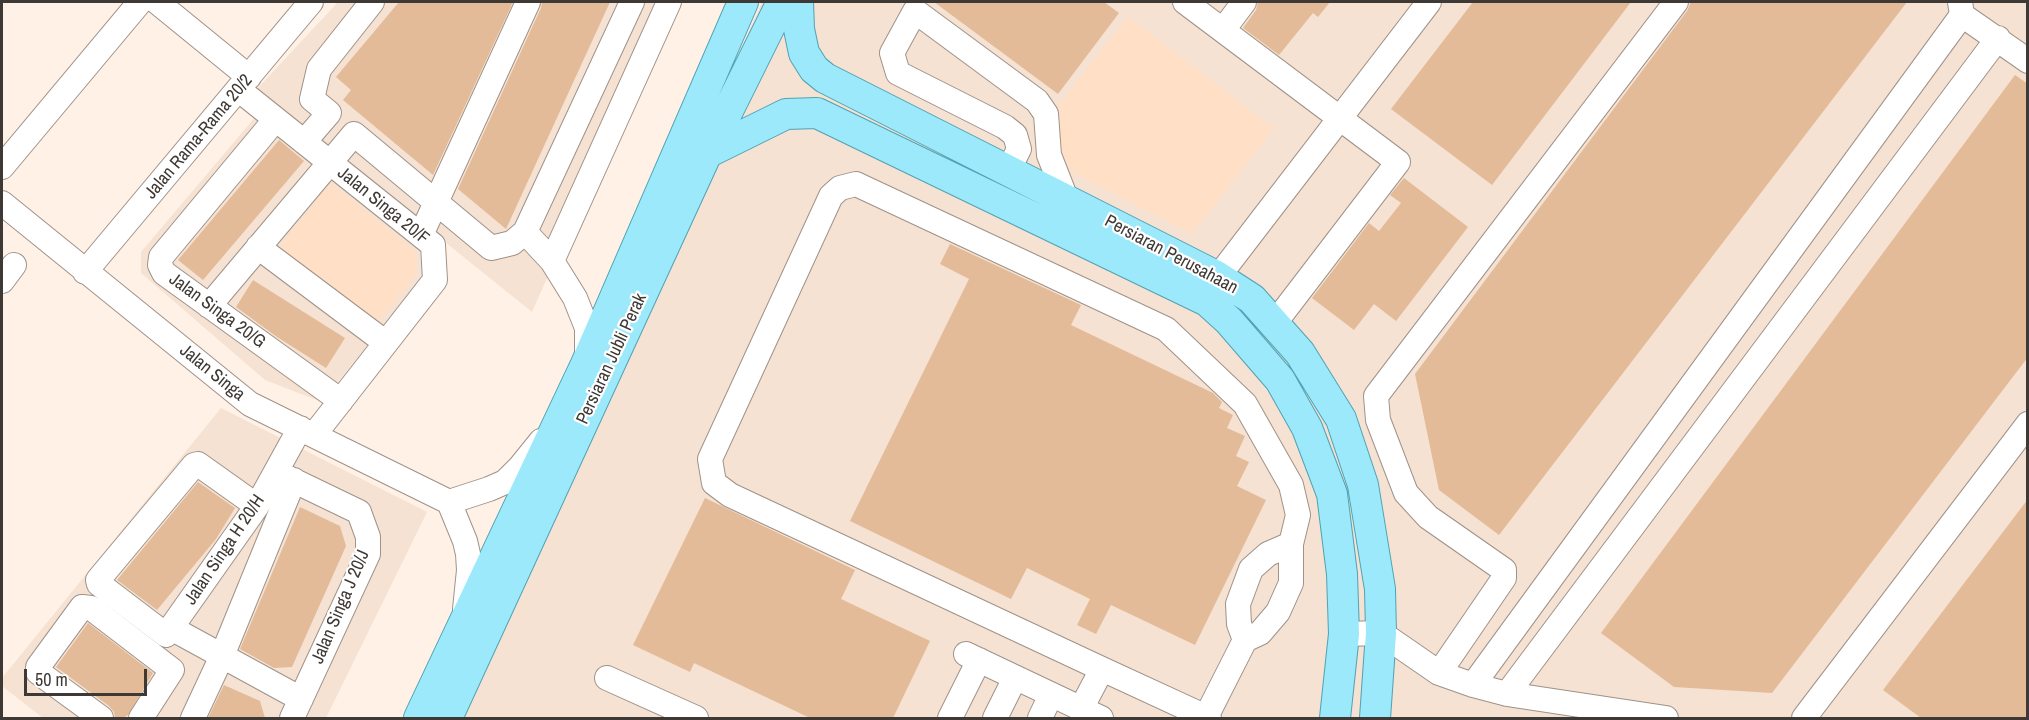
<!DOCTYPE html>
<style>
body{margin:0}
#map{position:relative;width:2029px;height:720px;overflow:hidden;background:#fff1e6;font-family:"Archivo Narrow",sans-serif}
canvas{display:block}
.frame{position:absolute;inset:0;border:3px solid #3f3935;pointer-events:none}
.scale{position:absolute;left:24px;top:669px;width:123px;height:27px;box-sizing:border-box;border:3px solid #3f3935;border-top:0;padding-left:8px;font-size:18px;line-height:21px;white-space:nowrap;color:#3f3935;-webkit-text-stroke:4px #fff;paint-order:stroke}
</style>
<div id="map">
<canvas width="2029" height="720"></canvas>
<div class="frame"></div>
<div class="scale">50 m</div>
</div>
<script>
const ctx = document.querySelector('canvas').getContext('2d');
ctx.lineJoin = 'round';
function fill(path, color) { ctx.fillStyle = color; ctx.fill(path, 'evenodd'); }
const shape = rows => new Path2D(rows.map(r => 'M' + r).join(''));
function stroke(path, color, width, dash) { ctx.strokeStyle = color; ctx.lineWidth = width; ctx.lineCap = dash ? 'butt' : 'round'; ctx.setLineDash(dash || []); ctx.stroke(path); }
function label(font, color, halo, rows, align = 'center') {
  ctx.font = font + ' "Archivo Narrow",sans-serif'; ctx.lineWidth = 4.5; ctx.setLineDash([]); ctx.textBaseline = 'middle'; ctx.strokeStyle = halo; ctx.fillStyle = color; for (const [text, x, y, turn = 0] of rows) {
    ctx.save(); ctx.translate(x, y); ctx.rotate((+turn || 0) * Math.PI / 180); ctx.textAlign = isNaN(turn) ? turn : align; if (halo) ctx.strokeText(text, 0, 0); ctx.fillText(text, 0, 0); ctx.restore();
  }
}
fill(shape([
 [338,2,669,2,532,312,256,90],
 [762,2,2027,2,2027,718,436,718],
 [257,115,420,246,422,277,322,402,265,380,141,273,141,252],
 [221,408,427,512,326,718,43,718,2,686,2,678]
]), '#f5e2d2');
fill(shape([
 [1128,17,1274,128,1192,234,1064,168,1056,108],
 [330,183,415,250,417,273,377,323,279,247]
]), '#ffdfc6');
fill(shape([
 [399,2,513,2,433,175,343,100,351,90,336,77],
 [542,2,610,2,506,229,458,189,541,8],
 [934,2,1104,2,1119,13,1058,94],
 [1258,2,1330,2,1318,17,1313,13,1279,55,1243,28,1256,10],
 [1473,2,1631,2,1492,185,1391,109],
 [1691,2,1907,2,1499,535,1439,490,1415,374,1687,11],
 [2015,75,2028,84,2028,357,1772,693,1674,687,1601,633],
 [279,140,304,161,203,280,178,260],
 [1404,178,1468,227,1396,321,1374,304,1354,330,1312,298,1369,223,1379,231,1401,203,1390,195],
 [950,244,1081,305,1071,325,1213,393,1222,402,1219,408,1233,415,1227,428,1245,436,1236,456,1249,462,1237,486,1266,500,1195,645,1111,605,1096,634,1077,625,1090,599,1027,568,1011,599,850,521,969,279,940,264],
 [253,280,345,338,326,368,277,337,236,307],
 [198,482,235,508,216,539,157,610,117,580],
 [705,498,855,570,841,599,930,641,893,718,810,718,694,663,690,672,633,645],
 [2028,499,2028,718,1921,718,1883,690],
 [300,507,340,526,346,546,292,667,274,668,240,649],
 [88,623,153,673,128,715,123,718,115,718,114,712,109,706,56,667],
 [224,685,260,701,265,718,208,718]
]), '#e4bb99');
const minor = shape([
 [157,2,249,77],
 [1185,2,1398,162,1274,324],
 [1962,15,2028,61],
 [1223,30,1244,2],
 [238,89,433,245,435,280,314,435],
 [275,120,161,257,160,265,164,273,341,401],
 [304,142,329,113,312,99,319,69,372,2],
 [2,167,140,2],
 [1008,171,1019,149,1015,135,1005,127,898,73,892,53,915,11,1037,101,1046,114,1049,155,1067,201],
 [2,203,250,404,449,502],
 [525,232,552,261,575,298,587,328,587,358],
 [421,235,528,2],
 [258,247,386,343],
 [552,261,669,2],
 [85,272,311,2],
 [1218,277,1429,2],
 [2,281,14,265],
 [209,306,354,134,491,248,512,243,525,232,632,2],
 [276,472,359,512,368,537,368,554,292,718],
 [449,502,489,489,505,482,520,467,541,441],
 [449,502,465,541,468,554,469,570,465,609],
 [257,506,198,464,194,465,98,580,99,584,166,635,257,506,300,428],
 [171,628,301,699],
 [1344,634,1381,633,1439,673,1473,685,1507,694,1666,718],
 [1245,640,1239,624,1238,604,1251,569,1268,554,1291,544],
 [966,654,1101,718],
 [1439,673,1504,578,1504,570,1428,517,1406,493,1378,420,1376,396,1676,2],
 [607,678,696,718],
 [1473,685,1962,15,1960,2],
 [1507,694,1998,38],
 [1081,709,1102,669],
 [1206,717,1245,640,1260,633,1278,612,1291,583,1291,544,1298,515,1291,485,1245,404,1166,329,856,184,840,188,831,196,710,459,714,483,730,495,1102,669,1206,717,1209,718],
 [101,718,38,672,38,667,82,607,91,608,172,670,141,718],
 [193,718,222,656,294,480],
 [950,718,979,660],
 [995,718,1015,678],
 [1040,718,1051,695],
 [1804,718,2028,424]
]);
const major = shape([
 [798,2,799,29,804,53,814,69,825,78,1218,277,1252,299,1300,353,1341,419,1363,485,1380,589,1381,633,1375,718],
 [707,153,786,114,817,113,1207,301,1229,321,1280,380,1307,428,1332,494,1342,574,1344,634,1335,718],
 [419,718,586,364,743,2],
 [447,718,707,153,782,2]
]);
stroke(minor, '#9f9288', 26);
stroke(major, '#50a2b4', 32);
stroke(minor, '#fff', 24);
stroke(major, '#9be9fb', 30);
label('18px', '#3f3935', '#fff', [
 ["Jalan Rama-Rama 20/2",199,137,-50],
 ["Jalan Singa 20/F",383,206,39],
 ["Persiaran Perusahaan",1171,255,28],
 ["Jalan Singa 20/G",217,311,36],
 ["Persiaran Jubli Perak",612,359,-65],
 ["Jalan Singa",212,373,39],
 ["Jalan Singa H 20/H",225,550,-56],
 ["Jalan Singa J 20/J",341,607,-67]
]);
</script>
